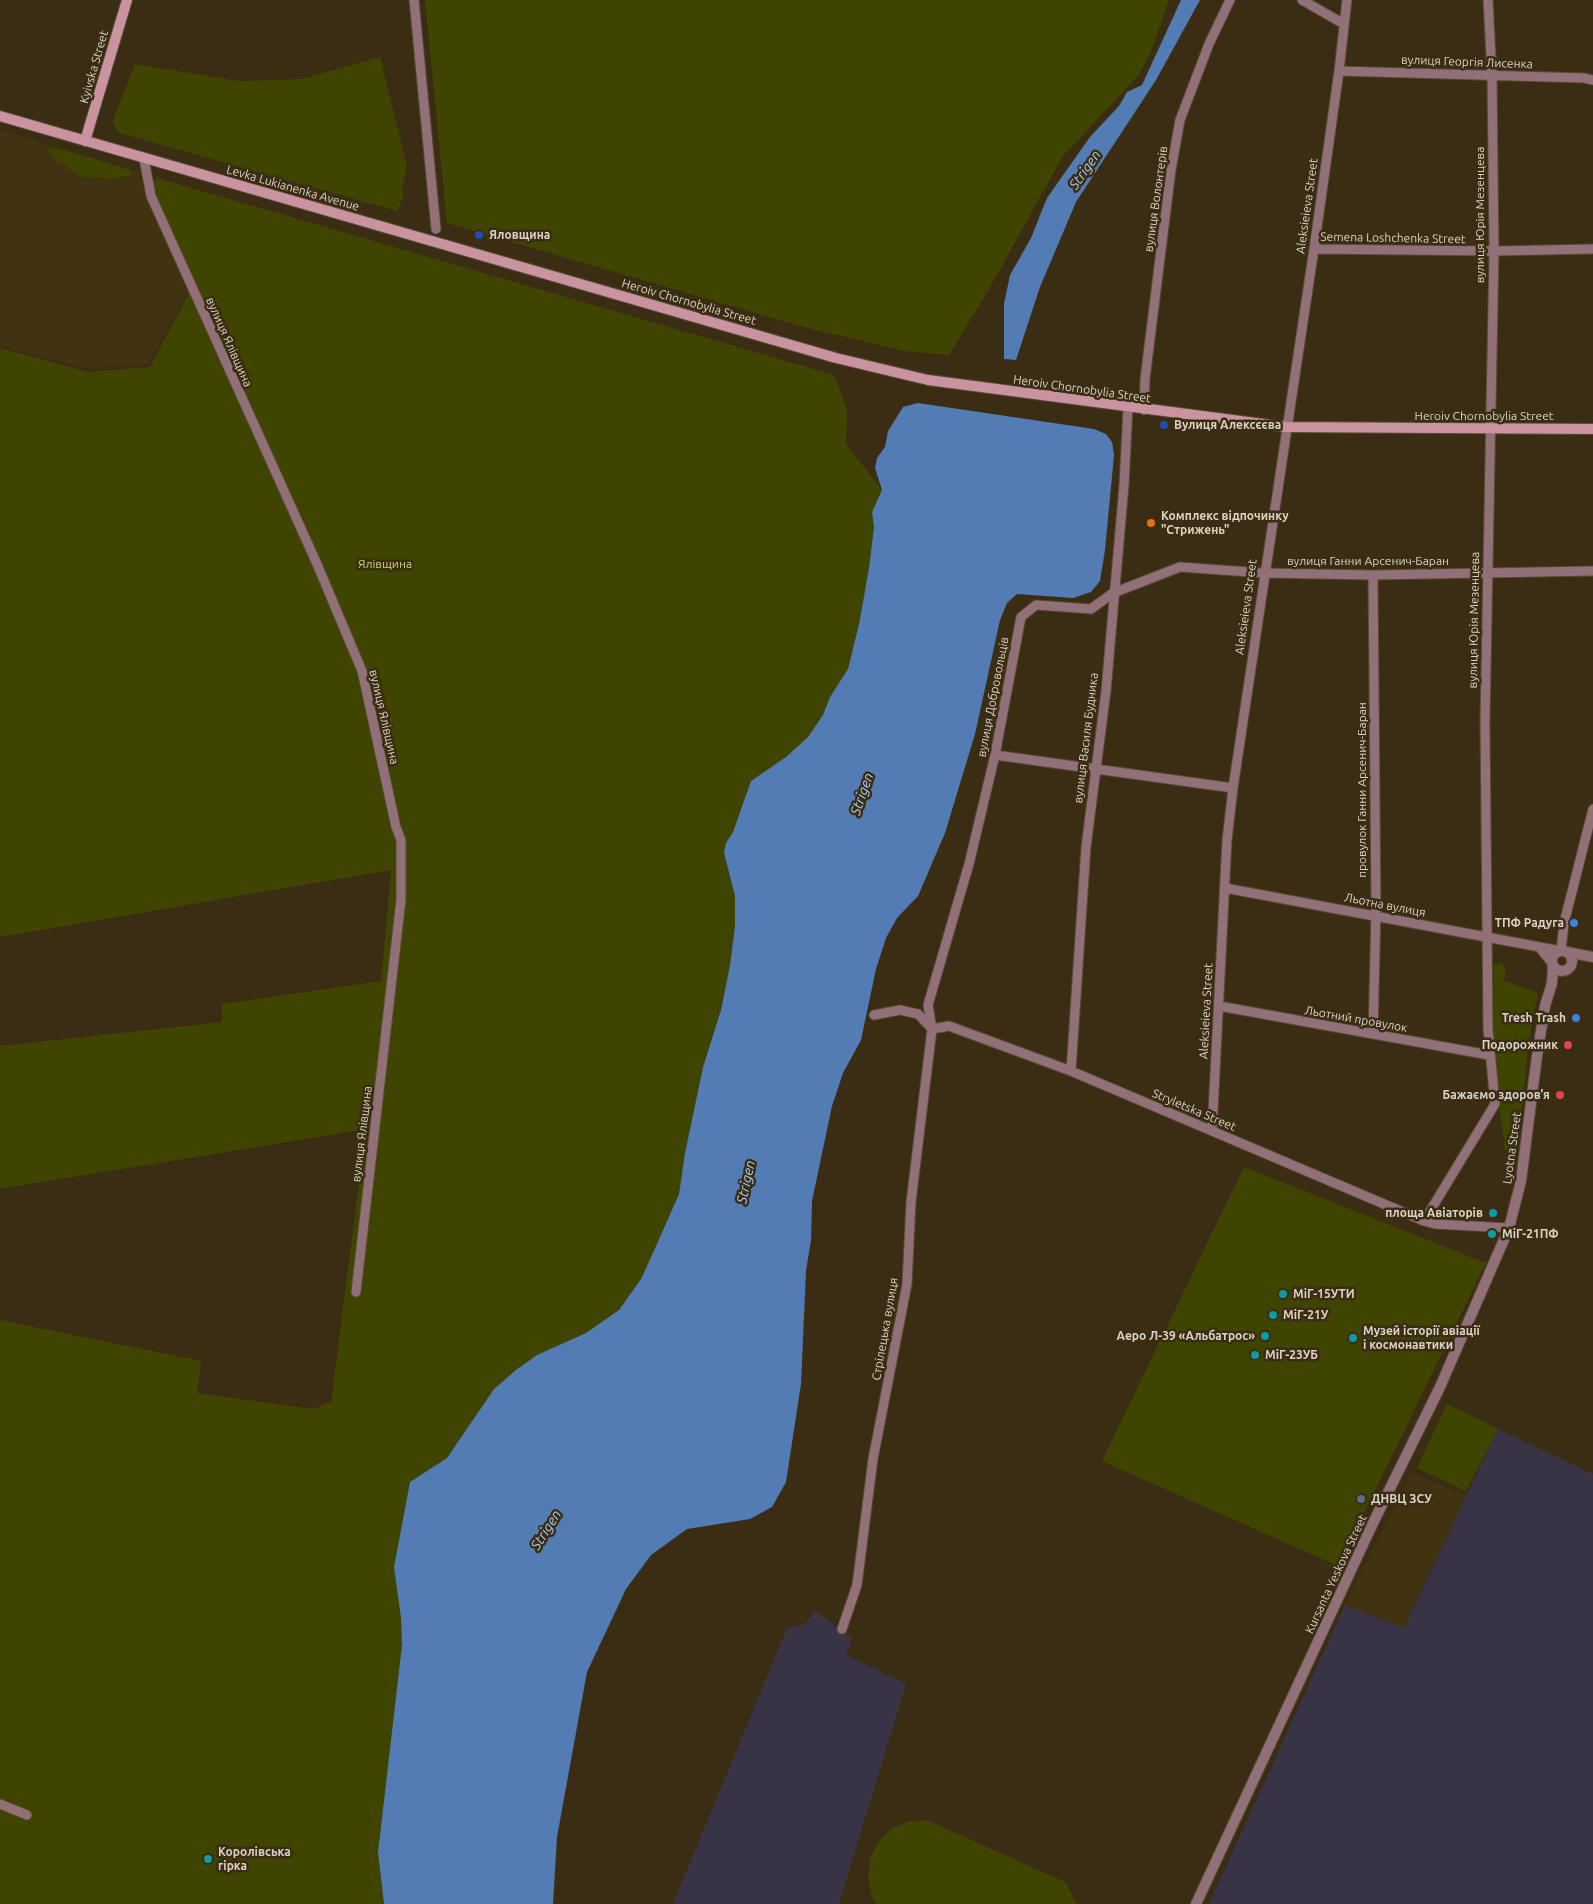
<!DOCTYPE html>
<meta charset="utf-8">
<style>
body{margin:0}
canvas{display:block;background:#3a2d14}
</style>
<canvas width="1593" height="1904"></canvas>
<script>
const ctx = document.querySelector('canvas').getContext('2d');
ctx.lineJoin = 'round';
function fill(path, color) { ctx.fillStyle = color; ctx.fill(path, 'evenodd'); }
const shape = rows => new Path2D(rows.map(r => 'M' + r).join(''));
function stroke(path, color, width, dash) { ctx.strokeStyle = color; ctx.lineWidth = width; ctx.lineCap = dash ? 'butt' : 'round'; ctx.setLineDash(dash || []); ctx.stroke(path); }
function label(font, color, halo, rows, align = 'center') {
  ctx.font = font + ' Ubuntu,sans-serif'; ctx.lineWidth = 5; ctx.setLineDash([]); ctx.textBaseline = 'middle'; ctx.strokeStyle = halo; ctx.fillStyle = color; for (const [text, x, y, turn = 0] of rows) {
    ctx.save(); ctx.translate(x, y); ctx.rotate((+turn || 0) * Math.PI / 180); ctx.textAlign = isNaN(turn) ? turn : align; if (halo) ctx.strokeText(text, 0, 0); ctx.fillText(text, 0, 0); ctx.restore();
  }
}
fill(shape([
 [0,130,138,172,188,292,148,364,88,369,0,346],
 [1411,1473,1466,1495,1404,1628,1345,1605]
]), '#413211');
fill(shape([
 [1498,1429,1593,1474,1593,1904,1209,1904,1345,1605,1404,1628],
 [815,1611,852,1638,846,1655,906,1684,839,1904,673,1904,785,1633,787,1629,805,1624]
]), '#393445');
fill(shape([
 [425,0,1169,0,1150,54,1138,76,1063,156,988,291,949,355,904,351,800,326,447,223],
 [380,57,407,166,402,188,404,195,397,211,119,133,113,121,135,64,239,81,302,79],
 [47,148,57,148,128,169,132,175,108,179,77,176,78,173,66,169,67,165,58,163],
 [157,178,834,375,847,410,846,444,882,490,872,512,874,527,869,568,859,624,848,669,830,697,823,715,808,737,786,757,751,781,733,832,726,843,724,853,735,896,735,926,730,965,721,1010,703,1067,685,1153,679,1194,652,1255,641,1279,619,1310,586,1333,537,1355,477,1413,463,1437,447,1458,410,1482,401,1618,402,1645,378,1852,384,1904,0,1904,0,1320,201,1361,197,1393,313,1409,331,1402,366,1129,0,1189,0,1046,222,1022,222,1004,381,981,391,870,0,937,0,348,88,372,150,367,194,283,150,186],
 [1501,963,1506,969,1504,981,1538,993,1529,1041,1518,1147,1505,1151,1492,1052,1494,964],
 [1244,1167,1486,1263,1338,1566,1102,1461],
 [1447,1404,1498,1429,1466,1491,1417,1468],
 [927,1820,1065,1882,1077,1904,877,1904,872,1896,868,1878,870,1859,878,1842,891,1829,909,1821]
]), '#3f4401');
fill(shape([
 [1181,0,1200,0,1156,80,1076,202,1040,287,1016,360,1004,359,1004,304,1010,275,1031,238,1047,198,1090,137,1119,106,1127,92,1142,85],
 [918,403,1094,429,1106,434,1112,442,1114,455,1105,550,1100,581,1091,592,1073,598,1017,594,1007,603,1000,620,975,734,945,833,918,896,897,918,886,938,876,969,861,1040,843,1073,832,1106,812,1201,811,1240,806,1271,801,1384,786,1482,772,1507,750,1519,687,1529,651,1555,626,1589,587,1672,557,1837,553,1904,384,1904,378,1852,402,1645,401,1618,394,1567,410,1482,447,1458,494,1389,516,1370,537,1355,586,1333,619,1310,641,1279,652,1255,679,1194,685,1153,703,1067,721,1010,730,965,735,926,735,896,724,853,726,843,733,832,751,781,786,757,808,737,823,715,830,697,848,669,859,624,869,568,874,527,872,512,882,490,875,468,877,458,885,447,888,431,903,407]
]), '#527cb3');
const minor = shape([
 [414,0,436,229],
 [1302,0,1344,24],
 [1339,71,1584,78,1593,80],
 [144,159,151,196,317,564,362,671,396,827,401,840,401,900,356,1292],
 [1314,249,1494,251,1593,249],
 [1144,410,1145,379,1171,170,1180,120,1209,44,1230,0],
 [1373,575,1376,909,1373,1034],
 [995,755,1233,788],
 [1225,888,1561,951,1564,923,1593,809],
 [1540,948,1552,963],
 [1219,1006,1489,1055],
 [874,1015,900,1010,918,1014,932,1029,949,1026,1071,1071,1424,1221,1435,1224,1509,1228],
 [1071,1071,1086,847,1106,691,1124,485,1128,408],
 [1212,1131,1227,840,1233,788,1314,249,1339,71,1347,0],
 [1424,1221,1495,1104,1488,1029,1485,721,1494,251,1492,76,1488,0],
 [842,1629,857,1585,873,1459,907,1284,911,1202,932,1029,928,1005,969,864,995,755,1021,617,1036,605,1091,609,1113,593,1180,567,1263,573,1373,575,1593,571],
 [0,1804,27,1815]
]);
const tertiary = shape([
 '1552 961a10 10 0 1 1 20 0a10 10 0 1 1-20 0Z',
 [1567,952,1593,957],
 [1196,1904,1373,1523,1440,1387,1509,1228,1521,1181,1537,1056,1545,1006,1552,983,1553,965]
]);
const secondary = shape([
 [0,116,836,358,928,380,1286,427,1593,429],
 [85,141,127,0]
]);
stroke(minor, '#574b34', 11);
stroke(tertiary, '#574b34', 12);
stroke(secondary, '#574b34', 12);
stroke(minor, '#917077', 9);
stroke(tertiary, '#917077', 10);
stroke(secondary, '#c9939f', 10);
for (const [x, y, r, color] of [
 [479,235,5,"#1a4fb4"],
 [1164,425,5,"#1a4fb4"],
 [1151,523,5,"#e8710a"],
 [1574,923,5,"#3f7fe0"],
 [1576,1018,5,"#3f7fe0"],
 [1568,1045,5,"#e0444e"],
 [1560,1095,5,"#e0444e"],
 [1493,1213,5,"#0f9aa8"],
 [1492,1234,5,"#0f9aa8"],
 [1283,1294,5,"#0f9aa8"],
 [1273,1315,5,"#0f9aa8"],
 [1265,1336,5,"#0f9aa8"],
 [1353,1338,5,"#0f9aa8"],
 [1255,1355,5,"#0f9aa8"],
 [1361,1499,5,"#5c6f8a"],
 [208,1859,5,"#0f9aa8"]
]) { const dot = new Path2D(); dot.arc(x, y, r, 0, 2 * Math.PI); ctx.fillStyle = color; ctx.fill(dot); stroke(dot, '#3a2d14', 2); }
label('12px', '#dad2c4', '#3a2d14', [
 ["вулиця Георгія Лисенка",1467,62,2],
 ["Kyivska Street",94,67,-74],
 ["Levka Lukianenka Avenue",293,188,16],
 ["вулиця Волонтерів",1156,199,-82],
 ["Aleksieieva Street",1307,206,-82],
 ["вулиця Юрія Мезенцева",1480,215,-90],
 ["Semena Loshchenka Street",1393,238,1],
 ["Heroiv Chornobylia Street",689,302,16],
 ["вулиця Ялівщина",229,342,66],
 ["Heroiv Chornobylia Street",1082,389,8],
 ["Heroiv Chornobylia Street",1484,416],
 ["вулиця Ганни Арсенич-Баран",1368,561],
 ["Aleksieieva Street",1246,607,-82],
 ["вулиця Юрія Мезенцева",1474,620,-89],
 ["вулиця Добровольців",993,697,-79],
 ["вулиця Ялівщина",384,717,77],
 ["вулиця Василя Будника",1086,738,-83],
 ["провулок Ганни Арсенич-Баран",1362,790,-90],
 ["Льотна вулиця",1385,905,11],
 ["Aleksieieva Street",1206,1011,-87],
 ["Льотний провулок",1356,1019,10],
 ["Stryletska Street",1194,1110,23],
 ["вулиця Ялівщина",362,1134,-83],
 ["Lyotna Street",1512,1148,-82],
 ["Стрілецька вулиця",885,1329,-80],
 ["Kursanta Yeskova Street",1336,1574,-65]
]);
label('bold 12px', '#dad2c4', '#3a2d14', [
 ["Яловщина",489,235],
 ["Вулиця Алексєєва",1174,425],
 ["Комплекс відпочинку",1161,516],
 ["\"Стрижень\"",1161,530],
 ["ТПФ Радуга",1564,923,"right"],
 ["Tresh Trash",1566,1018,"right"],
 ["Подорожник",1558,1045,"right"],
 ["Бажаємо здоров’я",1550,1095,"right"],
 ["площа Авіаторів",1483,1213,"right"],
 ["МіГ-21ПФ",1502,1234],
 ["МіГ-15УТИ",1293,1294],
 ["МіГ-21У",1283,1315],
 ["Музей історії авіації",1363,1331],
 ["і космонавтики",1363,1345],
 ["Аеро Л-39 «Альбатрос»",1255,1336,"right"],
 ["МіГ-23УБ",1265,1355],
 ["ДНВЦ ЗСУ",1371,1499],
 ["Королівська",218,1852],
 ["гірка",218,1866]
], 'left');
label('12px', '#c9d46e', '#3a2d14', [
 ["Ялівщина",385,564]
]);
label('italic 14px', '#a9cdfc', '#3a2d14', [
 ["Strigen",1085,170,-55],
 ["Strigen",862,794,-71],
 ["Strigen",746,1182,-78],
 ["Strigen",546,1530,-58]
]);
</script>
